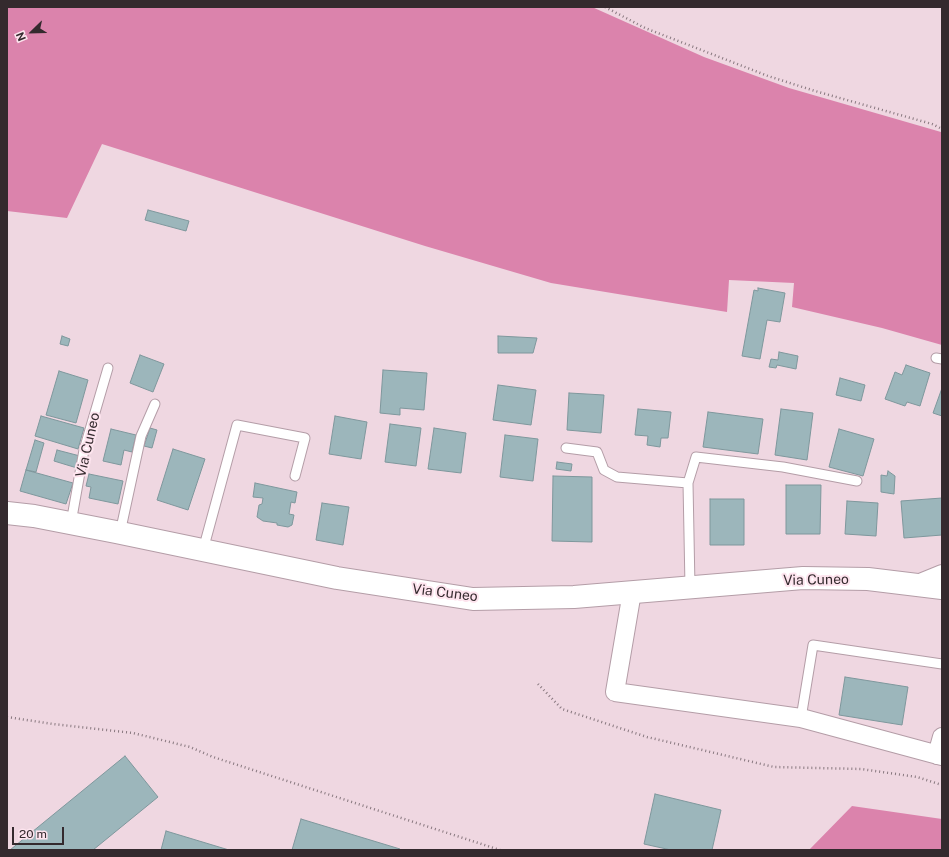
<!DOCTYPE html>
<style>
body{margin:0}
#map{position:relative;width:949px;height:857px;overflow:hidden;background:#efd7e1;font-family:"Public Sans",sans-serif}
canvas{display:block}
.frame{position:absolute;inset:0;border:8px solid #342a2e;pointer-events:none}
.north{position:absolute;left:12px;top:12px;width:40px;height:40px;-webkit-text-stroke:3px #fde4ee;paint-order:stroke;rotate:247deg;font-size:11px;font-weight:700;line-height:16px;text-align:center;color:#342a2e}
.north::after{content:'';display:block;margin:auto;width:14px;height:18px;background:#342a2e;clip-path:polygon(50% 0,100% 100%,50% 72%,0 100%)}
.scale{position:absolute;left:12px;top:827px;width:52px;height:18px;box-sizing:border-box;border:2px solid #342a2e;border-top:0;padding-left:5px;font-size:12px;line-height:14px;white-space:nowrap;color:#342a2e;-webkit-text-stroke:3px #fde4ee;paint-order:stroke}
</style>
<div id="map">
<canvas width="949" height="857"></canvas>
<div class="frame"></div>
<div class="north">N</div>
<div class="scale">20 m</div>
</div>
<script>
const ctx = document.querySelector('canvas').getContext('2d');
ctx.lineJoin = 'round';
function fill(path, color) { ctx.fillStyle = color; ctx.fill(path, 'evenodd'); }
const shape = rows => new Path2D(rows.map(r => 'M' + r).join(''));
function stroke(path, color, width, dash) { ctx.strokeStyle = color; ctx.lineWidth = width; ctx.lineCap = dash ? 'butt' : 'round'; ctx.setLineDash(dash || []); ctx.stroke(path); }
function label(font, color, halo, rows, align = 'center') {
  ctx.font = font + ' "Public Sans",sans-serif'; ctx.lineWidth = 4; ctx.setLineDash([]); ctx.textBaseline = 'middle'; ctx.strokeStyle = halo; ctx.fillStyle = color; for (const [text, x, y, turn = 0] of rows) {
    ctx.save(); ctx.translate(x, y); ctx.rotate((+turn || 0) * Math.PI / 180); ctx.textAlign = isNaN(turn) ? turn : align; if (halo) ctx.strokeText(text, 0, 0); ctx.fillText(text, 0, 0); ctx.restore();
  }
}
fill(shape([
 [7,7,592,7,704,57,789,88,941,132,942,133,942,345,882,328,792,307,794,283,729,280,727,312,551,283,425,246,102,144,67,218,7,211],
 [852,806,942,819,942,850,809,850]
]), '#db83ac');
const building = shape([
 [148,210,189,221,186,231,145,220,148,210],
 [758,288,785,293,780,322,767,320,760,359,742,356,754,290,758,291,758,288],
 [62,336,70,339,68,346,60,344,62,336],
 [498,336,537,338,533,353,498,353,498,336],
 [779,352,798,356,796,369,777,365,776,368,769,367,771,359,778,360,779,352],
 [140,355,164,364,153,392,130,383,140,355],
 [906,365,930,373,920,406,907,402,905,406,885,399,895,372,902,375,906,365],
 [383,370,427,373,424,410,400,408,400,415,380,413,383,370],
 [59,371,88,380,76,423,46,415,59,371],
 [840,378,865,385,861,401,836,395,840,378],
 [498,385,536,390,531,425,493,420,498,385],
 [942,388,942,416,933,413,942,388],
 [569,393,604,395,601,433,567,430,569,393],
 [638,409,671,412,668,438,661,438,660,447,647,445,648,436,635,435,638,409],
 [781,409,813,413,807,460,775,455,781,409],
 [708,412,763,419,758,454,703,447,708,412],
 [41,416,84,428,78,449,35,436,41,416],
 [335,416,367,422,361,459,329,454,335,416],
 [390,424,421,428,416,466,385,462,390,424],
 [150,428,157,430,152,448,144,446,150,428],
 [434,428,466,433,461,473,428,469,434,428],
 [111,429,136,435,132,452,124,450,121,465,103,461,111,429],
 [839,429,874,439,863,476,829,467,839,429],
 [505,435,538,439,533,481,500,477,505,435],
 [35,440,44,443,36,472,26,470,35,440],
 [173,449,205,459,188,510,157,500,173,449],
 [57,450,80,456,77,468,54,461,57,450],
 [557,462,572,464,571,471,556,469,557,462],
 [26,470,73,483,66,504,20,491,26,470],
 [888,471,895,476,894,494,881,492,881,475,887,476,888,471],
 [89,474,123,481,118,504,89,498,91,487,86,486,89,474],
 [553,476,592,477,592,542,552,541,553,476],
 [255,483,297,492,295,503,291,502,289,514,294,515,292,525,288,527,277,525,277,523,263,521,257,517,259,505,262,504,263,498,253,497,255,483],
 [786,485,821,485,820,534,786,534,786,485],
 [942,498,942,535,904,538,901,501,942,498],
 [710,499,744,499,744,545,710,545,710,499],
 [847,501,878,503,876,536,845,534,847,501],
 [322,503,349,507,343,545,316,540,322,503],
 [845,677,908,687,902,725,839,715,845,677],
 [125,756,158,797,93,850,10,850,125,756],
 [655,794,721,810,712,850,671,850,644,844,655,794],
 [301,819,400,849,400,850,292,850,301,819],
 [166,831,229,850,161,850,166,831]
]);
fill(building, '#9cb6bb');
stroke(building, '#7e979c', 1);
const service = shape([
 [936,358,942,359],
 [566,448,597,452,604,470,617,477,688,483,690,587],
 [688,483,696,457,783,467,857,481],
 [71,523,84,450,108,368],
 [120,533,141,436,155,404],
 [203,550,237,425,305,438,295,476],
 [801,718,813,645,942,664]
]);
const minor = shape([
 [915,585,942,574],
 [632,592,615,692,801,718,942,756],
 [937,755,942,737]
]);
const primary = shape([
 [7,513,34,516,116,532,337,578,473,599,574,597,803,578,868,579,942,588]
]);
stroke(service, '#b49da7', 11);
stroke(minor, '#b49da7', 20);
stroke(primary, '#b49da7', 24);
stroke(shape([
 [605,7,645,28,768,76,815,91,932,124,942,129],
 [538,684,562,709,647,737,774,767,861,769,917,777,942,785],
 [7,717,53,724,133,733,190,747,213,757,500,850]
]), '#88787f', 2.5, [1, 3]);
stroke(service, '#fff', 9);
stroke(minor, '#fff', 18);
stroke(primary, '#fff', 22);
label('14px', '#342a2e', '#fde4ee', [
 ["Via Cuneo",88,445,-77],
 ["Via Cuneo",816,580,-1],
 ["Via Cuneo",445,593,7]
]);
</script>
